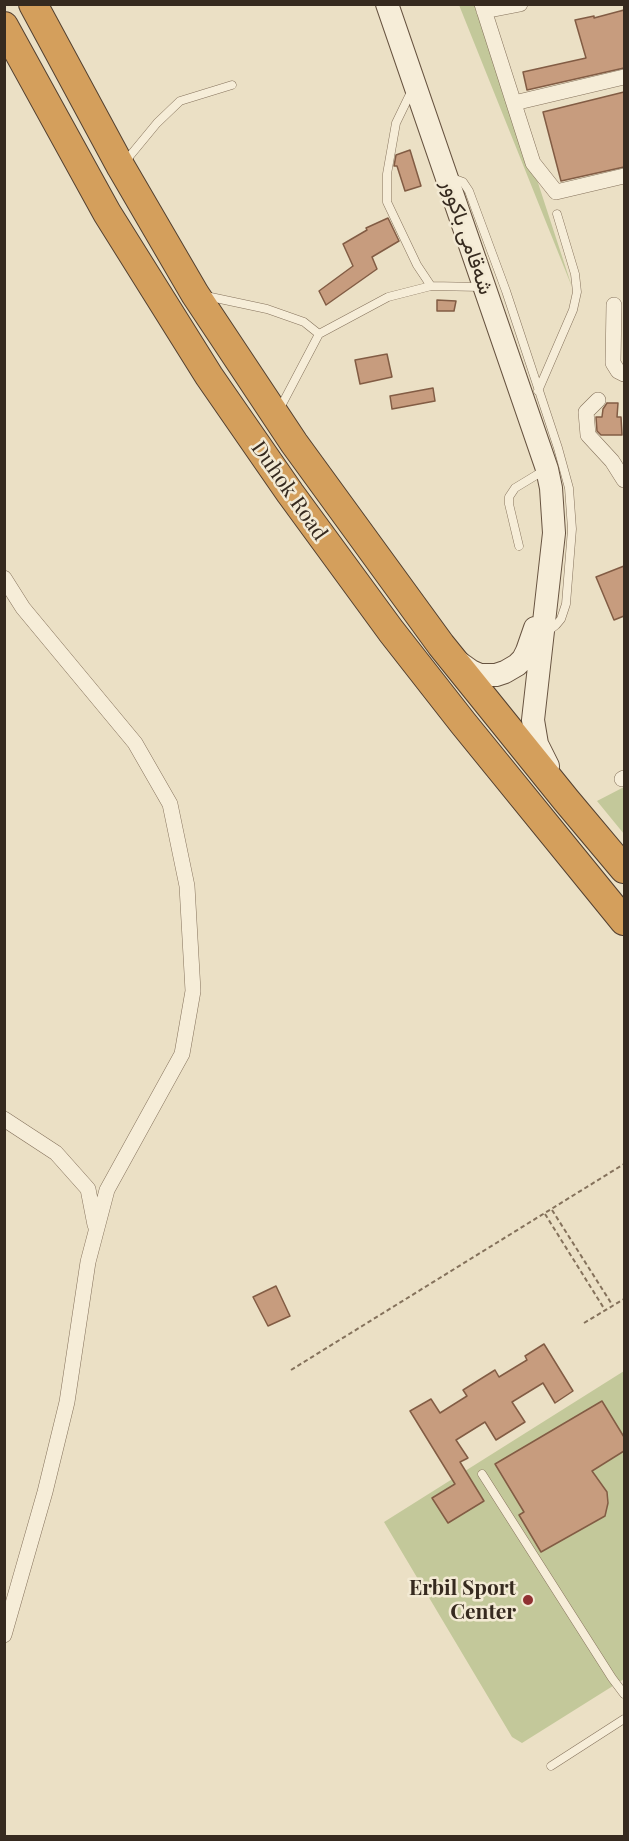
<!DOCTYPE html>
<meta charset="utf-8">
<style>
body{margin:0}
#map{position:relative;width:629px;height:1841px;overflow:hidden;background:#ebe0c5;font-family:"Playfair Display",serif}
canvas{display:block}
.frame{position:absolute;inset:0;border:6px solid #362a1f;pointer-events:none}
</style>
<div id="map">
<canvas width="629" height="1841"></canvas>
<div class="frame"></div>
</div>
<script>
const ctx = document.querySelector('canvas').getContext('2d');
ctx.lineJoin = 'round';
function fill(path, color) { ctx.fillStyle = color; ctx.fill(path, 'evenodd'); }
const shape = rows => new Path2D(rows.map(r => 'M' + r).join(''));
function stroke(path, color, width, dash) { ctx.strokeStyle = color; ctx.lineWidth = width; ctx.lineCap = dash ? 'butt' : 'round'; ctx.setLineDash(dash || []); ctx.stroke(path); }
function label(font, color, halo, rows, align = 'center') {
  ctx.font = font + ' "Playfair Display",Vazirmatn,serif'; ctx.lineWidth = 5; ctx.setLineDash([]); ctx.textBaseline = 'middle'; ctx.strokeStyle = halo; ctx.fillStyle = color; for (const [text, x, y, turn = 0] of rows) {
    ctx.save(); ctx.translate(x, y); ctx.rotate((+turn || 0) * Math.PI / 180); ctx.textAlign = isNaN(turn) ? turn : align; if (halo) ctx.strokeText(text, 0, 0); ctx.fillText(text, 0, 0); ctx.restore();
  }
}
fill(shape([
 [459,5,480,5,572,287],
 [624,787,624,834,597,801],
 [624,1371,624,1679,522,1743,512,1737,384,1522]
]), '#c3c89a');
const building = shape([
 [624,10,624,68,527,90,523,72,586,58,575,20,594,16,594,18,624,10],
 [624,92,624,167,561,181,543,112,624,92],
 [410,150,421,186,405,191,397,166,394,166,396,155,410,150],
 [388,218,399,241,372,257,377,269,326,305,319,291,353,266,343,244,367,230,366,228,388,218],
 [437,300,456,301,454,311,437,311,437,300],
 [387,354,392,377,360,384,355,360,387,354],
 [433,388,435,401,392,409,390,396,433,388],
 [607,403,618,403,617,417,621,417,622,435,601,435,597,431,596,417,602,417,603,409,607,403],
 [624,566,624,616,614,620,596,577,624,566],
 [276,1286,290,1316,268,1326,253,1297,276,1286],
 [544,1344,573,1391,555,1403,543,1383,512,1402,525,1422,496,1440,485,1422,456,1440,468,1458,460,1462,484,1501,448,1523,432,1498,455,1484,410,1411,431,1399,440,1413,467,1396,463,1390,495,1370,499,1377,527,1360,525,1356,544,1344],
 [602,1401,624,1437,624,1451,592,1471,607,1492,608,1503,605,1516,541,1552,519,1515,524,1512,495,1464,602,1401]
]);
fill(building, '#c79c7e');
stroke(building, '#825c44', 1.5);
const lane = shape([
 [412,90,396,123,387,174,387,202,417,265,431,286],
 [124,163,157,123,180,101,232,85],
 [452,178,463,182,469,191,506,291,558,448,569,488,572,529,566,604,561,619,556,625,547,632],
 [206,296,267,309,304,322,319,334],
 [538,391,573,310,577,292,575,274,557,214],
 [279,410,319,334,388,297,431,286,481,287],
 [519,546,509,504,509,497,515,488,543,471],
 [482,1474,612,1678,624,1694],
 [551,1766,624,1719]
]);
const street = shape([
 [482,4,533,163,556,192,624,176],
 [484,11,520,4],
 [514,103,624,77],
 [614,305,613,363,618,371,624,374],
 [598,400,586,412,588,435,612,461,624,480],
 [4,578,23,608,135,743,170,804,187,886,193,991,182,1054,107,1190,88,1262,67,1402,45,1492,4,1635],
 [622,779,624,778],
 [4,1119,56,1153,88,1189,95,1225]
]);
const secondary = shape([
 [387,4,547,469,551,488,554,533,533,720,537,744,548,766],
 [457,661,471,671,480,675,496,675,505,672,517,665,523,659,527,651,535,628]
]);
const highway = shape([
 [33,4,121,167,195,294,294,443,441,645,566,800,624,869],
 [4,26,107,213,209,376,290,493,391,631,463,723,624,921]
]);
stroke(lane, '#85725c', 9);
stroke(street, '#85725c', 16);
stroke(secondary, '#675340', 24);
stroke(highway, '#534030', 30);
stroke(shape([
 [552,1210,613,1306],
 [545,1214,605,1310],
 [584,1323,624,1299],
 [291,1370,624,1164]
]), '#85725c', 2, [4.5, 3]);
stroke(lane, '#f6edd8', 8);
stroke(street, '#f6edd8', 15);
stroke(secondary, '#f6edd8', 22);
stroke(highway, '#d49f5c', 28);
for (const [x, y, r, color] of [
 [528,1600,6,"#903132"]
]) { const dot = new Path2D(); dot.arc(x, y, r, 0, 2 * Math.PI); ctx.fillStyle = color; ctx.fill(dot); stroke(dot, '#f3ead4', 2); }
label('21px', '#362a1f', '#f3ead4', [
 ["شەقامی باکوور",467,237,71],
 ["Duhok Road",289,491,55]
]);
label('bold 21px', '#362a1f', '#f3ead4', [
 ["Erbil Sport",516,1588],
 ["Center",516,1612]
], 'right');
</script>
